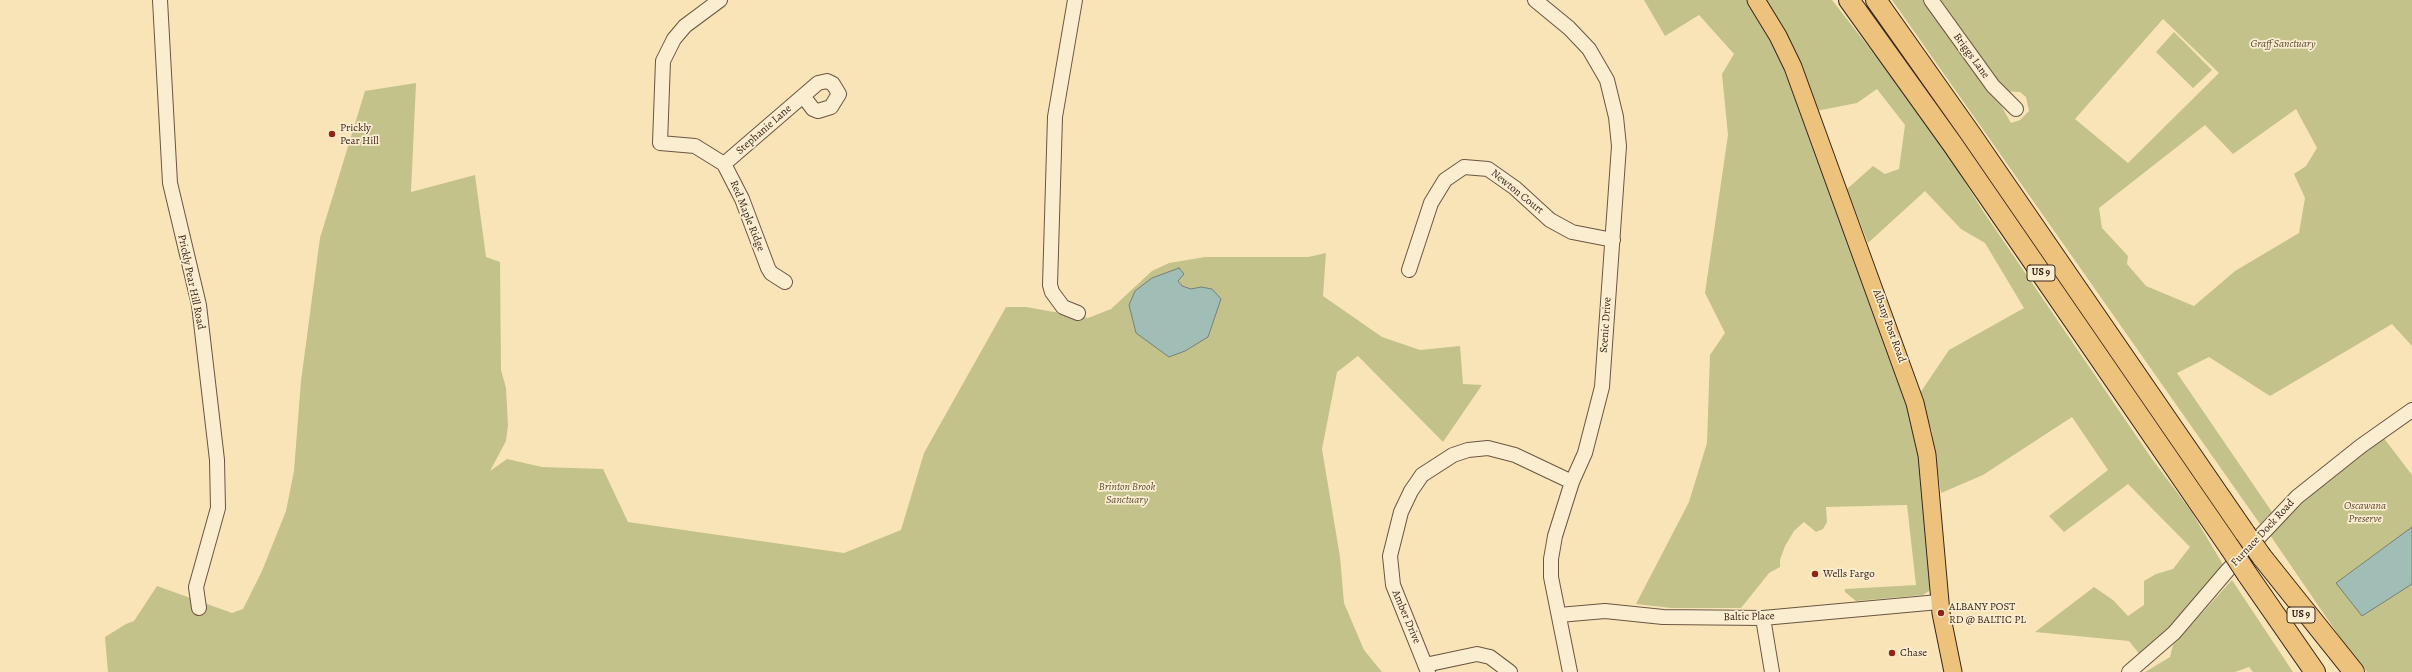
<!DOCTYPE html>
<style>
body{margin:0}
canvas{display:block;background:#f9e4b7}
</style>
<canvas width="2412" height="672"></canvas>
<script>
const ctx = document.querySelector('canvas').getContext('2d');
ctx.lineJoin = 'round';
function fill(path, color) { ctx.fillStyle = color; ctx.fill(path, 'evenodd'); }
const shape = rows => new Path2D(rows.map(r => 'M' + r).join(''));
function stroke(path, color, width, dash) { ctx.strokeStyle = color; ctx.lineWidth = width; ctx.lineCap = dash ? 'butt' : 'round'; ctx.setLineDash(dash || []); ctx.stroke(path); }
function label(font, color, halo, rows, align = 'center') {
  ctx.font = font + ' Alegreya,serif'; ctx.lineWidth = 3.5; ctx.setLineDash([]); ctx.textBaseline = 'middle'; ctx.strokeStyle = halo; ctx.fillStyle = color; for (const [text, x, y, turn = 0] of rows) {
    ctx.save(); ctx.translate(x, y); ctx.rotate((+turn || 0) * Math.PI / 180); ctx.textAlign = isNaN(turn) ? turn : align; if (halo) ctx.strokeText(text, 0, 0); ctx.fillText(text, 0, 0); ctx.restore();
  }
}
fill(shape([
 [1644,0,1748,0,1773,40,1901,377,1917,436,1924,494,1930,582,1929,591,1923,595,1856,601,1845,592,1845,589,1916,585,1907,505,1826,507,1827,522,1823,529,1816,532,1804,522,1794,531,1785,546,1780,560,1780,567,1769,573,1741,608,1671,608,1636,604,1689,502,1707,443,1710,355,1725,333,1705,293,1728,135,1722,74,1734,54,1699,15,1665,36],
 [1766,0,1832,0,1928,123,1983,211,2152,459,2191,511,2224,566,2193,604,2141,656,2129,641,2035,632,2094,587,2113,600,2128,616,2144,605,2144,581,2156,574,2173,569,2190,547,2128,484,2064,532,2049,516,2108,470,2072,417,1983,475,1941,493,1932,432,1920,393,1949,350,2024,308,1985,243,1961,229,1925,191,1868,243,1847,189,1873,166,1885,174,1899,169,1905,125,1877,89,1857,103,1816,111,1777,18],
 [1892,0,1926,0,1998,100,2011,123,2020,120,2029,111,2026,97,2020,92,2002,91,1939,0,2412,0,2412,346,2392,324,2270,396,2209,357,2177,373,2272,512,2260,524],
 [2163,19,2219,73,2128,163,2075,119],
 [2296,109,2317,148,2306,166,2294,174,2305,198,2299,233,2235,271,2194,306,2146,286,2127,264,2128,256,2102,228,2099,208,2205,125,2233,154],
 [2174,32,2212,70,2193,88,2156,52],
 [416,83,411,192,475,175,486,257,500,262,501,370,506,388,508,425,506,441,490,471,507,459,542,467,603,469,628,522,844,553,901,530,924,453,1006,307,1026,307,1088,318,1111,309,1152,271,1169,263,1205,257,1308,257,1326,253,1323,296,1382,337,1420,350,1460,346,1463,384,1482,385,1443,442,1358,356,1337,372,1322,449,1340,557,1344,603,1364,650,1382,672,108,672,105,637,126,624,134,621,157,586,232,613,243,609,262,571,286,511,294,471,301,381,320,238,365,91],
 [2383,437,2412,475,2412,672,2367,672,2352,655,2270,535,2314,492],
 [2232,580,2293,672,2253,672,2249,667,2235,672,2145,672,2170,657,2173,645]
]), '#c3c28b');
const water = shape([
 [1179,268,1184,274,1178,281,1182,286,1191,289,1201,287,1212,289,1221,299,1208,337,1185,351,1169,357,1136,333,1129,305,1135,291,1152,278,1179,268],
 [2412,527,2412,584,2362,616,2336,583,2412,527]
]);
fill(water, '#a0bdb6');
stroke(water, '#778078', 1);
const minor = shape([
 [160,0,170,183,199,305,217,460,218,508,196,587,199,608],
 [720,0,685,26,674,39,663,61,660,143,695,146,724,164,742,199,768,268,771,273,785,282],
 [1075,0,1055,117,1050,285,1052,292,1063,307,1078,313],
 [1535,0,1569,28,1589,49,1607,80,1616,117,1619,146,1602,387,1585,453,1572,482,1555,536,1551,559,1551,577,1570,672],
 [1931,0,1993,86,2016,109],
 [724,164,818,83,827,81,833,84,839,94,831,107,818,111,813,109,803,96],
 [1409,270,1431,203,1445,180,1464,167,1488,169,1515,188,1550,220,1572,232,1613,240],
 [1559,615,1605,611,1663,617,1763,618,1939,602],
 [1763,618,1772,672],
 [1425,665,1477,654,1490,657,1510,672],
 [1428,672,1393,585,1390,556,1401,512,1411,491,1422,475,1453,455,1468,450,1488,448,1515,455,1572,482],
 [2129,672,2174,633,2227,571,2297,497,2361,446,2412,410]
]);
const major = shape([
 [1756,0,1778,36,1793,67,1915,403,1927,455,1941,613,1953,672]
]);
const highway = shape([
 [1849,0,1953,145,2230,548],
 [1876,0,1970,133,2245,533],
 [2262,557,2354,672],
 [2247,574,2315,672]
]);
stroke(minor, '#6a5542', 16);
stroke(major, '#3a251b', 19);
stroke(highway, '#3a251b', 22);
stroke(minor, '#fbedd0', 14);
stroke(major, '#ecc27c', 17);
stroke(highway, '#ecc27c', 20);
const highwayBridge = shape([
 [2245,533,2262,557],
 [2230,548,2247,574]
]);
stroke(highwayBridge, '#3a251b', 22, []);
stroke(highwayBridge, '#ecc27c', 20);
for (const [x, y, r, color] of [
 [332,134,4,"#8f2418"],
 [1815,574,4,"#8f2418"],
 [1941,613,4,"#8f2418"],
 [1892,653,4,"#8f2418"]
]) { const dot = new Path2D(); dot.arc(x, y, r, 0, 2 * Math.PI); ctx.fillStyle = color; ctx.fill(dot); stroke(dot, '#fbedd0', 1.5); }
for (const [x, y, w] of [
 [2041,273,28],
 [2301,615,28]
]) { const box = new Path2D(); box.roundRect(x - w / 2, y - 8, w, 16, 3); ctx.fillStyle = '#fbedd0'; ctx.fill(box); stroke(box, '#3a251b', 1); }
label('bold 10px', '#3a251b', null, [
 ["US 9",2041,273],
 ["US 9",2301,615]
]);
label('italic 11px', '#5c4c37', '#fbedd0', [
 ["Graff Sanctuary",2283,44],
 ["Brinton Brook",1127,487],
 ["Sanctuary",1127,500],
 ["Oscawana",2365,506],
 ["Preserve",2365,519]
]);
label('11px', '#3a251b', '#fbedd0', [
 ["Briggs Lane",1971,56,54],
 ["Stephanie Lane",764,130,-41],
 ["Newton Court",1517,192,39],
 ["Red Maple Ridge",747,216,68],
 ["Prickly Pear Hill Road",191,282,78],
 ["Scenic Drive",1606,325,-86],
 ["Albany Post Road",1889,326,70],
 ["Furnace Dock Road",2263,533,-47],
 ["Amber Drive",1406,617,67],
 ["Baltic Place",1749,617,-1]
]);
label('11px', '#3a251b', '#fbedd0', [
 ["Prickly",340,128],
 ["Pear Hill",340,141],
 ["Wells Fargo",1823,574],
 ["ALBANY POST",1949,607],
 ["RD @ BALTIC PL",1949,620],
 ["Chase",1900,653]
], 'left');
</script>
